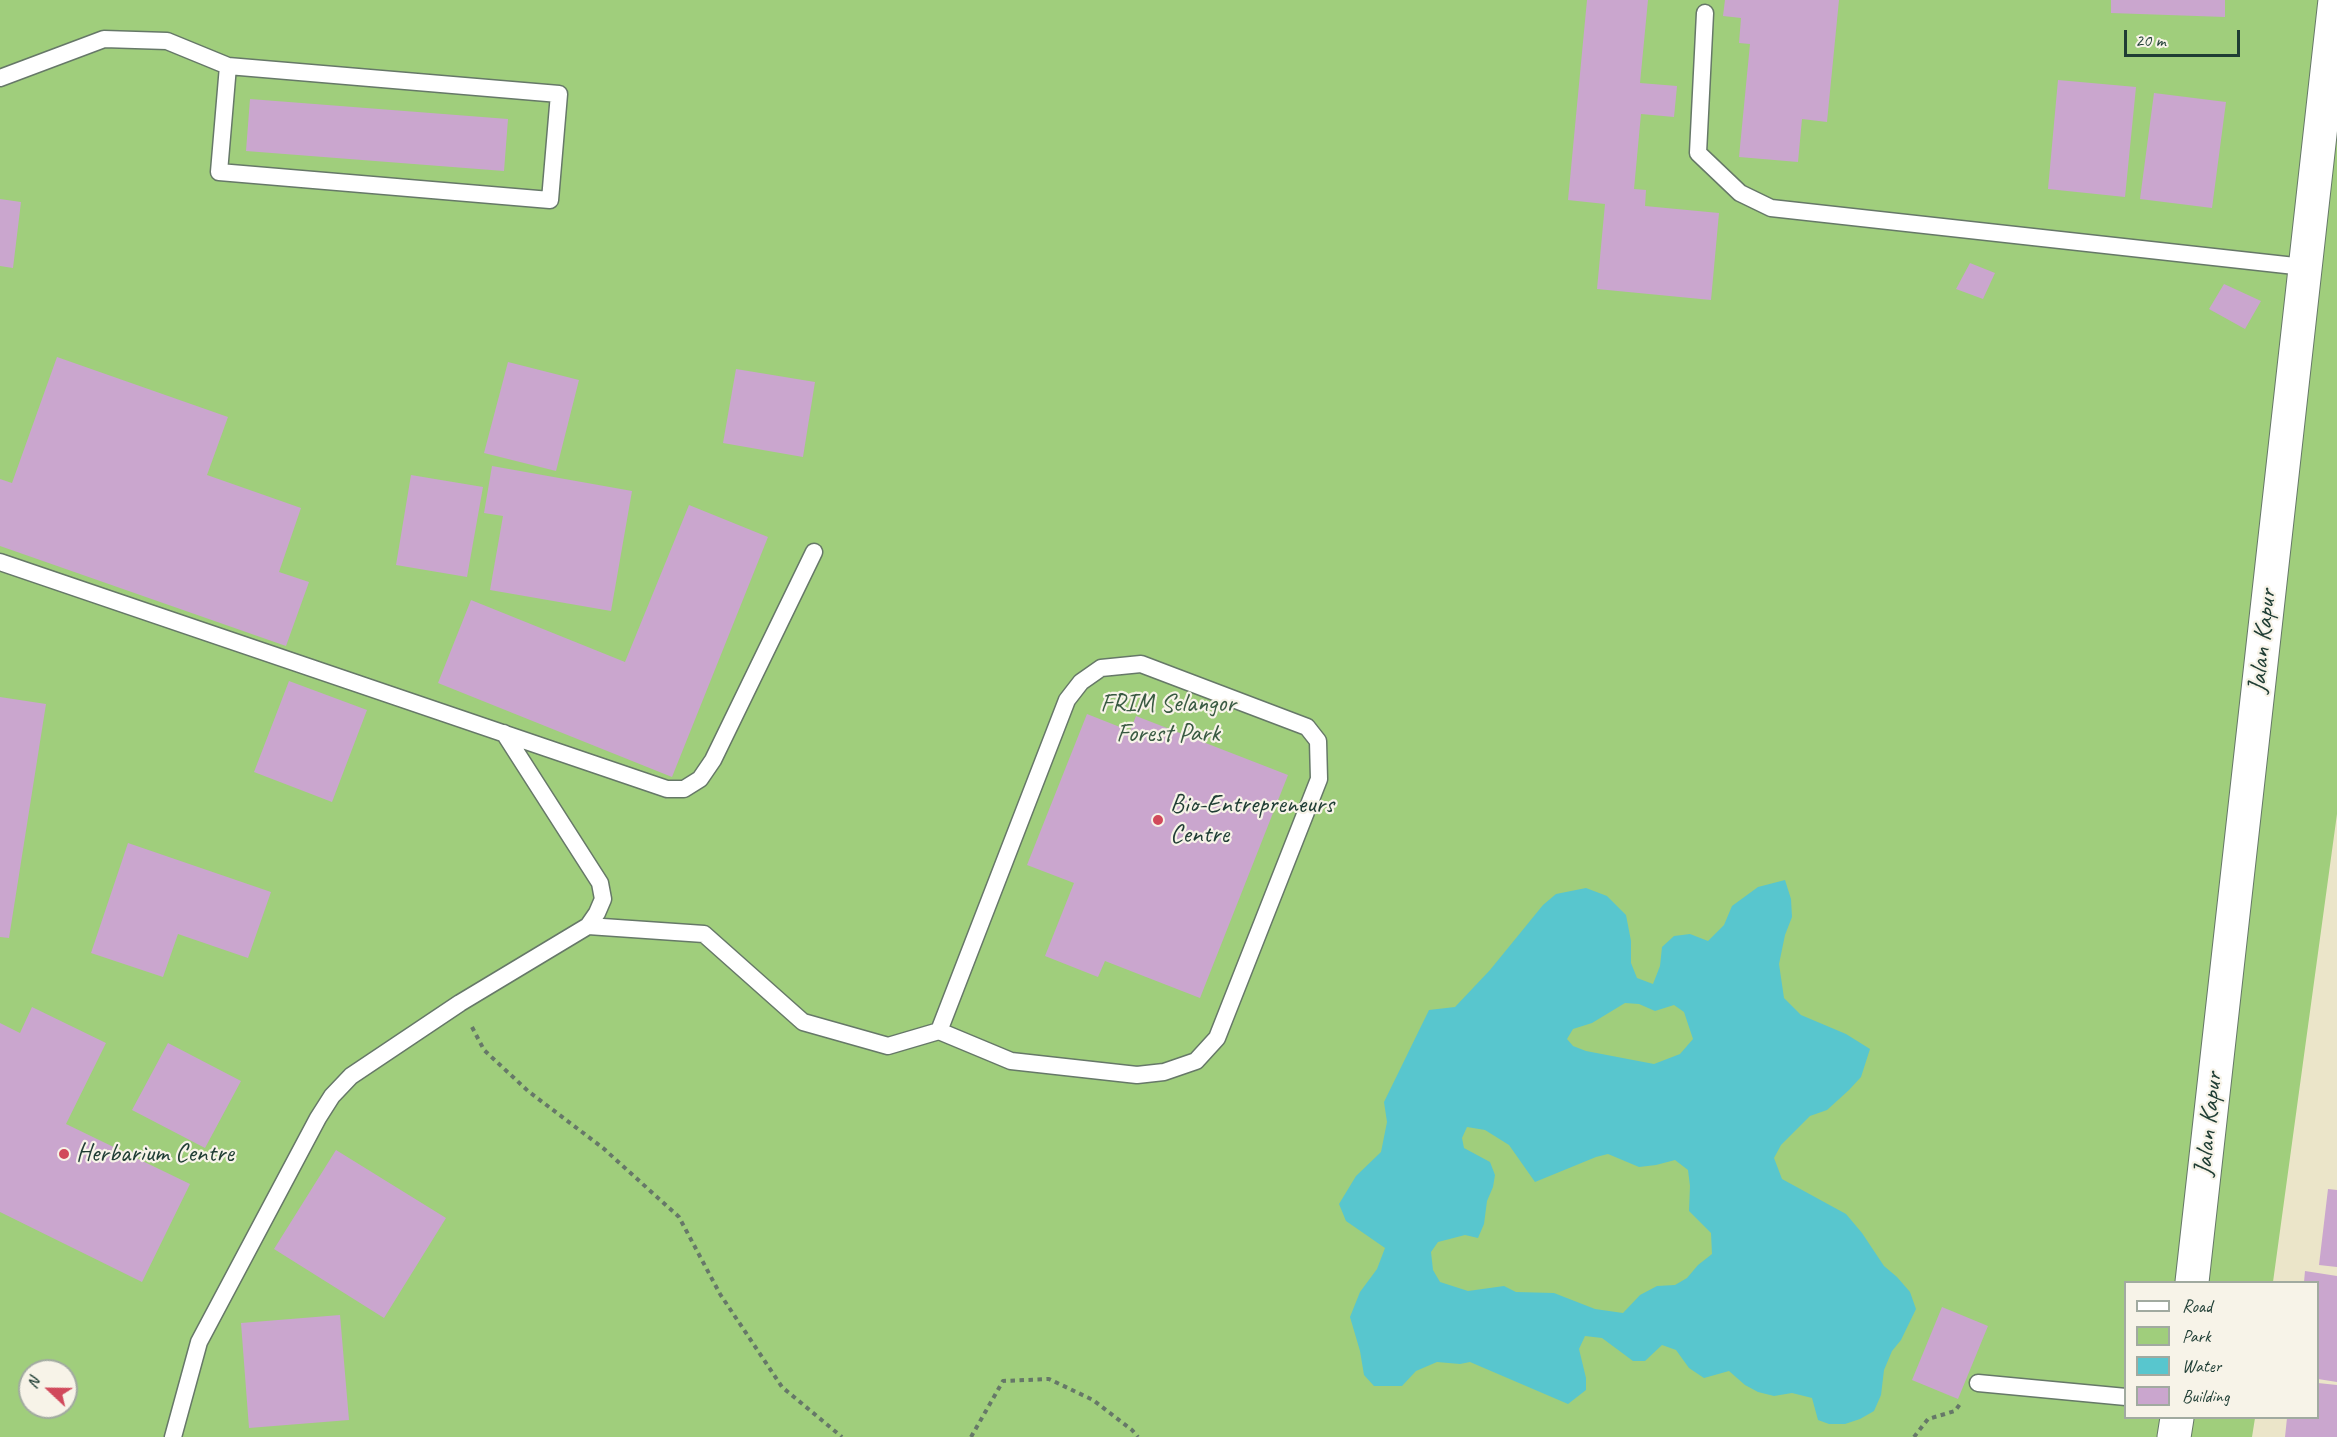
<!DOCTYPE html>
<style>
body{margin:0}
#map{position:relative;width:2337px;height:1437px;overflow:hidden;background:#ebe5c9;font-family:Caveat,sans-serif}
canvas{display:block}
.legend{position:absolute;left:2124px;top:1281px;width:195px;height:138px;box-sizing:border-box;background:#f7f3e8;border:2px solid #a1aaa0;margin:0;padding:8px 10px;list-style:none;font-size:18px;color:#1f3d34}
.legend li{display:flex;align-items:center;gap:12px;height:30px}
.legend b{width:30px;border:2px solid #a1aaa0}
.north{position:absolute;left:18px;top:1359px;width:60px;height:60px;box-sizing:border-box;background:#f7f3e8;border:2px solid #a1aaa0;border-radius:50%;rotate:292deg;font-size:16px;font-weight:700;line-height:24px;text-align:center;color:#1f3d34}
.north::after{content:'';display:block;margin:auto;width:21px;height:27px;background:#d1495b;clip-path:polygon(50% 0,100% 100%,50% 72%,0 100%)}
.scale{position:absolute;left:2124px;top:30px;width:116px;height:27px;box-sizing:border-box;border:3px solid #1f3d34;border-top:0;padding-left:8px;font-size:18px;line-height:21px;white-space:nowrap;color:#1f3d34;-webkit-text-stroke:4px #f7f3e8;paint-order:stroke}
</style>
<div id="map">
<canvas width="2337" height="1437"></canvas>
<ul class="legend">
<li><b style="height:8px;background:#fff"></b>Road</li>
<li><b style="height:16px;background:#a0ce7c"></b>Park</li>
<li><b style="height:16px;background:#58c6ce"></b>Water</li>
<li><b style="height:16px;background:#caa6ce"></b>Building</li>
</ul>
<div class="north">N</div>
<div class="scale">20 m</div>
</div>
<script>
const ctx = document.querySelector('canvas').getContext('2d');
ctx.lineJoin = 'round';
function fill(path, color) { ctx.fillStyle = color; ctx.fill(path, 'evenodd'); }
const shape = rows => new Path2D(rows.map(r => 'M' + r).join(''));
function stroke(path, color, width, dash) { ctx.strokeStyle = color; ctx.lineWidth = width; ctx.lineCap = dash ? 'butt' : 'round'; ctx.setLineDash(dash || []); ctx.stroke(path); }
function label(font, color, halo, rows, align = 'center') {
  ctx.font = font + ' Caveat,sans-serif'; ctx.lineWidth = 4.5; ctx.setLineDash([]); ctx.textBaseline = 'middle'; ctx.strokeStyle = halo; ctx.fillStyle = color; for (const [text, x, y, turn = 0] of rows) {
    ctx.save(); ctx.translate(x, y); ctx.rotate((+turn || 0) * Math.PI / 180); ctx.textAlign = isNaN(turn) ? turn : align; if (halo) ctx.strokeText(text, 0, 0); ctx.fillText(text, 0, 0); ctx.restore();
  }
}
fill(shape([
 [0,0,2337,0,2337,814,2273,1282,2126,1282,2126,1418,2255,1418,2252,1437,0,1437],
 [30,1371,66,1371,66,1407,30,1407]
]), '#a0ce7c');
fill(shape([
 [1785,880,1791,899,1792,917,1785,935,1779,964,1784,998,1801,1015,1846,1034,1870,1049,1861,1077,1849,1090,1827,1110,1810,1116,1781,1145,1774,1158,1782,1179,1846,1214,1862,1233,1884,1266,1897,1277,1910,1292,1916,1309,1901,1340,1892,1351,1884,1370,1881,1395,1874,1411,1860,1419,1845,1424,1829,1424,1818,1420,1812,1398,1792,1393,1774,1396,1758,1392,1745,1385,1729,1371,1704,1378,1689,1368,1676,1350,1662,1345,1645,1361,1633,1361,1602,1338,1585,1336,1579,1349,1586,1378,1586,1390,1568,1404,1470,1362,1460,1364,1437,1362,1416,1371,1402,1386,1374,1386,1364,1375,1360,1351,1350,1317,1360,1292,1377,1269,1385,1248,1346,1221,1339,1204,1356,1176,1381,1152,1387,1122,1384,1102,1429,1010,1455,1007,1490,970,1543,905,1556,894,1586,888,1607,896,1626,915,1631,941,1631,963,1637,978,1653,984,1660,966,1662,947,1674,936,1690,934,1708,941,1724,925,1732,906,1758,887],
 [1625,1003,1639,1004,1655,1011,1674,1005,1684,1012,1693,1039,1680,1054,1654,1064,1586,1051,1573,1046,1567,1039,1573,1029,1592,1023],
 [1467,1127,1485,1130,1509,1145,1535,1182,1596,1157,1608,1154,1639,1167,1656,1165,1675,1160,1688,1170,1690,1186,1689,1211,1711,1233,1712,1254,1698,1265,1687,1278,1675,1285,1657,1286,1640,1295,1623,1313,1595,1309,1554,1293,1516,1292,1504,1286,1468,1291,1440,1282,1433,1270,1431,1252,1438,1242,1465,1235,1478,1238,1484,1224,1487,1201,1493,1187,1495,1175,1490,1162,1464,1148,1462,1138]
]), '#58c6ce');
fill(shape([
 [1587,0,1648,0,1640,83,1677,86,1674,117,1641,114,1634,189,1646,190,1645,206,1719,213,1711,300,1597,289,1605,204,1568,200],
 [1725,0,1839,0,1827,122,1802,119,1798,162,1739,157,1750,44,1739,43,1741,18,1723,16],
 [2111,0,2225,0,2225,17,2111,13],
 [2058,80,2136,87,2125,197,2048,189],
 [2154,93,2226,102,2212,208,2140,199],
 [250,99,508,119,504,171,246,151],
 [0,199,21,202,13,268,0,266],
 [1970,263,1995,273,1983,299,1956,289],
 [2224,284,2261,301,2245,329,2209,309],
 [57,357,228,417,207,475,301,508,279,572,309,582,286,646,0,546,0,479,12,483],
 [508,362,579,380,556,471,484,453],
 [736,369,815,382,803,457,723,443],
 [492,466,632,491,611,611,490,590,503,516,484,513],
 [411,475,483,487,467,577,396,565],
 [689,505,768,537,672,777,438,683,471,600,625,662],
 [289,681,367,710,332,802,254,772],
 [0,697,46,704,9,938,0,937],
 [1087,714,1130,731,1136,716,1288,775,1200,998,1105,961,1098,977,1045,956,1074,883,1027,865],
 [128,843,271,892,248,958,178,934,163,977,91,953],
 [32,1007,106,1043,66,1124,190,1184,142,1282,0,1212,0,1023,20,1033],
 [168,1043,241,1081,205,1148,132,1110],
 [336,1150,446,1218,384,1318,274,1249],
 [2328,1189,2337,1190,2337,1267,2319,1265],
 [2305,1271,2337,1276,2337,1382,2318,1379,2318,1282,2304,1282],
 [1942,1307,1988,1326,1958,1399,1912,1380],
 [340,1315,349,1420,249,1428,241,1323],
 [2318,1383,2337,1385,2337,1437,2285,1437,2287,1418,2318,1418]
]), '#caa6ce');
const service = shape([
 [1705,13,1698,153,1740,193,1771,208,2304,267],
 [0,78,104,39,167,41,228,66,559,94,550,200,219,172,228,66],
 [0,562,667,789,684,789,700,779,713,760,814,552],
 [588,926,704,934,803,1022,888,1046,939,1031,1011,1061,1137,1075,1164,1072,1196,1061,1217,1038,1319,779,1318,741,1307,727,1141,664,1101,668,1081,682,1067,700,939,1031],
 [1978,1383,2126,1397],
 [173,1437,199,1342,318,1118,332,1096,351,1076,460,1003,588,926,597,913,603,899,600,883,504,733]
]);
const minor = shape([
 [2192,1282,2335,0],
 [2174,1437,2177,1418]
]);
stroke(service, '#667868', 19);
stroke(minor, '#667868', 35);
stroke(shape([
 [472,1027,484,1050,528,1091,603,1148,679,1217,720,1294,782,1387,842,1437],
 [971,1437,1003,1381,1049,1379,1093,1400,1132,1430,1138,1437],
 [1914,1437,1928,1419,1955,1411,1960,1404]
]), '#667868', 4, [4.5, 4.5]);
stroke(service, '#fff', 16);
stroke(minor, '#fff', 33);
for (const [x, y, r, color] of [
 [1158,820,6,"#d1495b"],
 [64,1154,6,"#d1495b"]
]) { const dot = new Path2D(); dot.arc(x, y, r, 0, 2 * Math.PI); ctx.fillStyle = color; ctx.fill(dot); stroke(dot, '#f7f3e8', 2); }
label('26px', '#1f3d34', '#f7f3e8', [
 ["Jalan Kapur",2263,641,-84],
 ["Jalan Kapur",2209,1124,-84]
]);
label('26px', '#395a42', '#f7f3e8', [
 ["FRIM Selangor",1168,704],
 ["Forest Park",1168,734]
]);
label('26px', '#1f3d34', '#f7f3e8', [
 ["Bio-Entrepreneurs",1170,805],
 ["Centre",1170,835],
 ["Herbarium Centre",76,1154]
], 'left');
</script>
